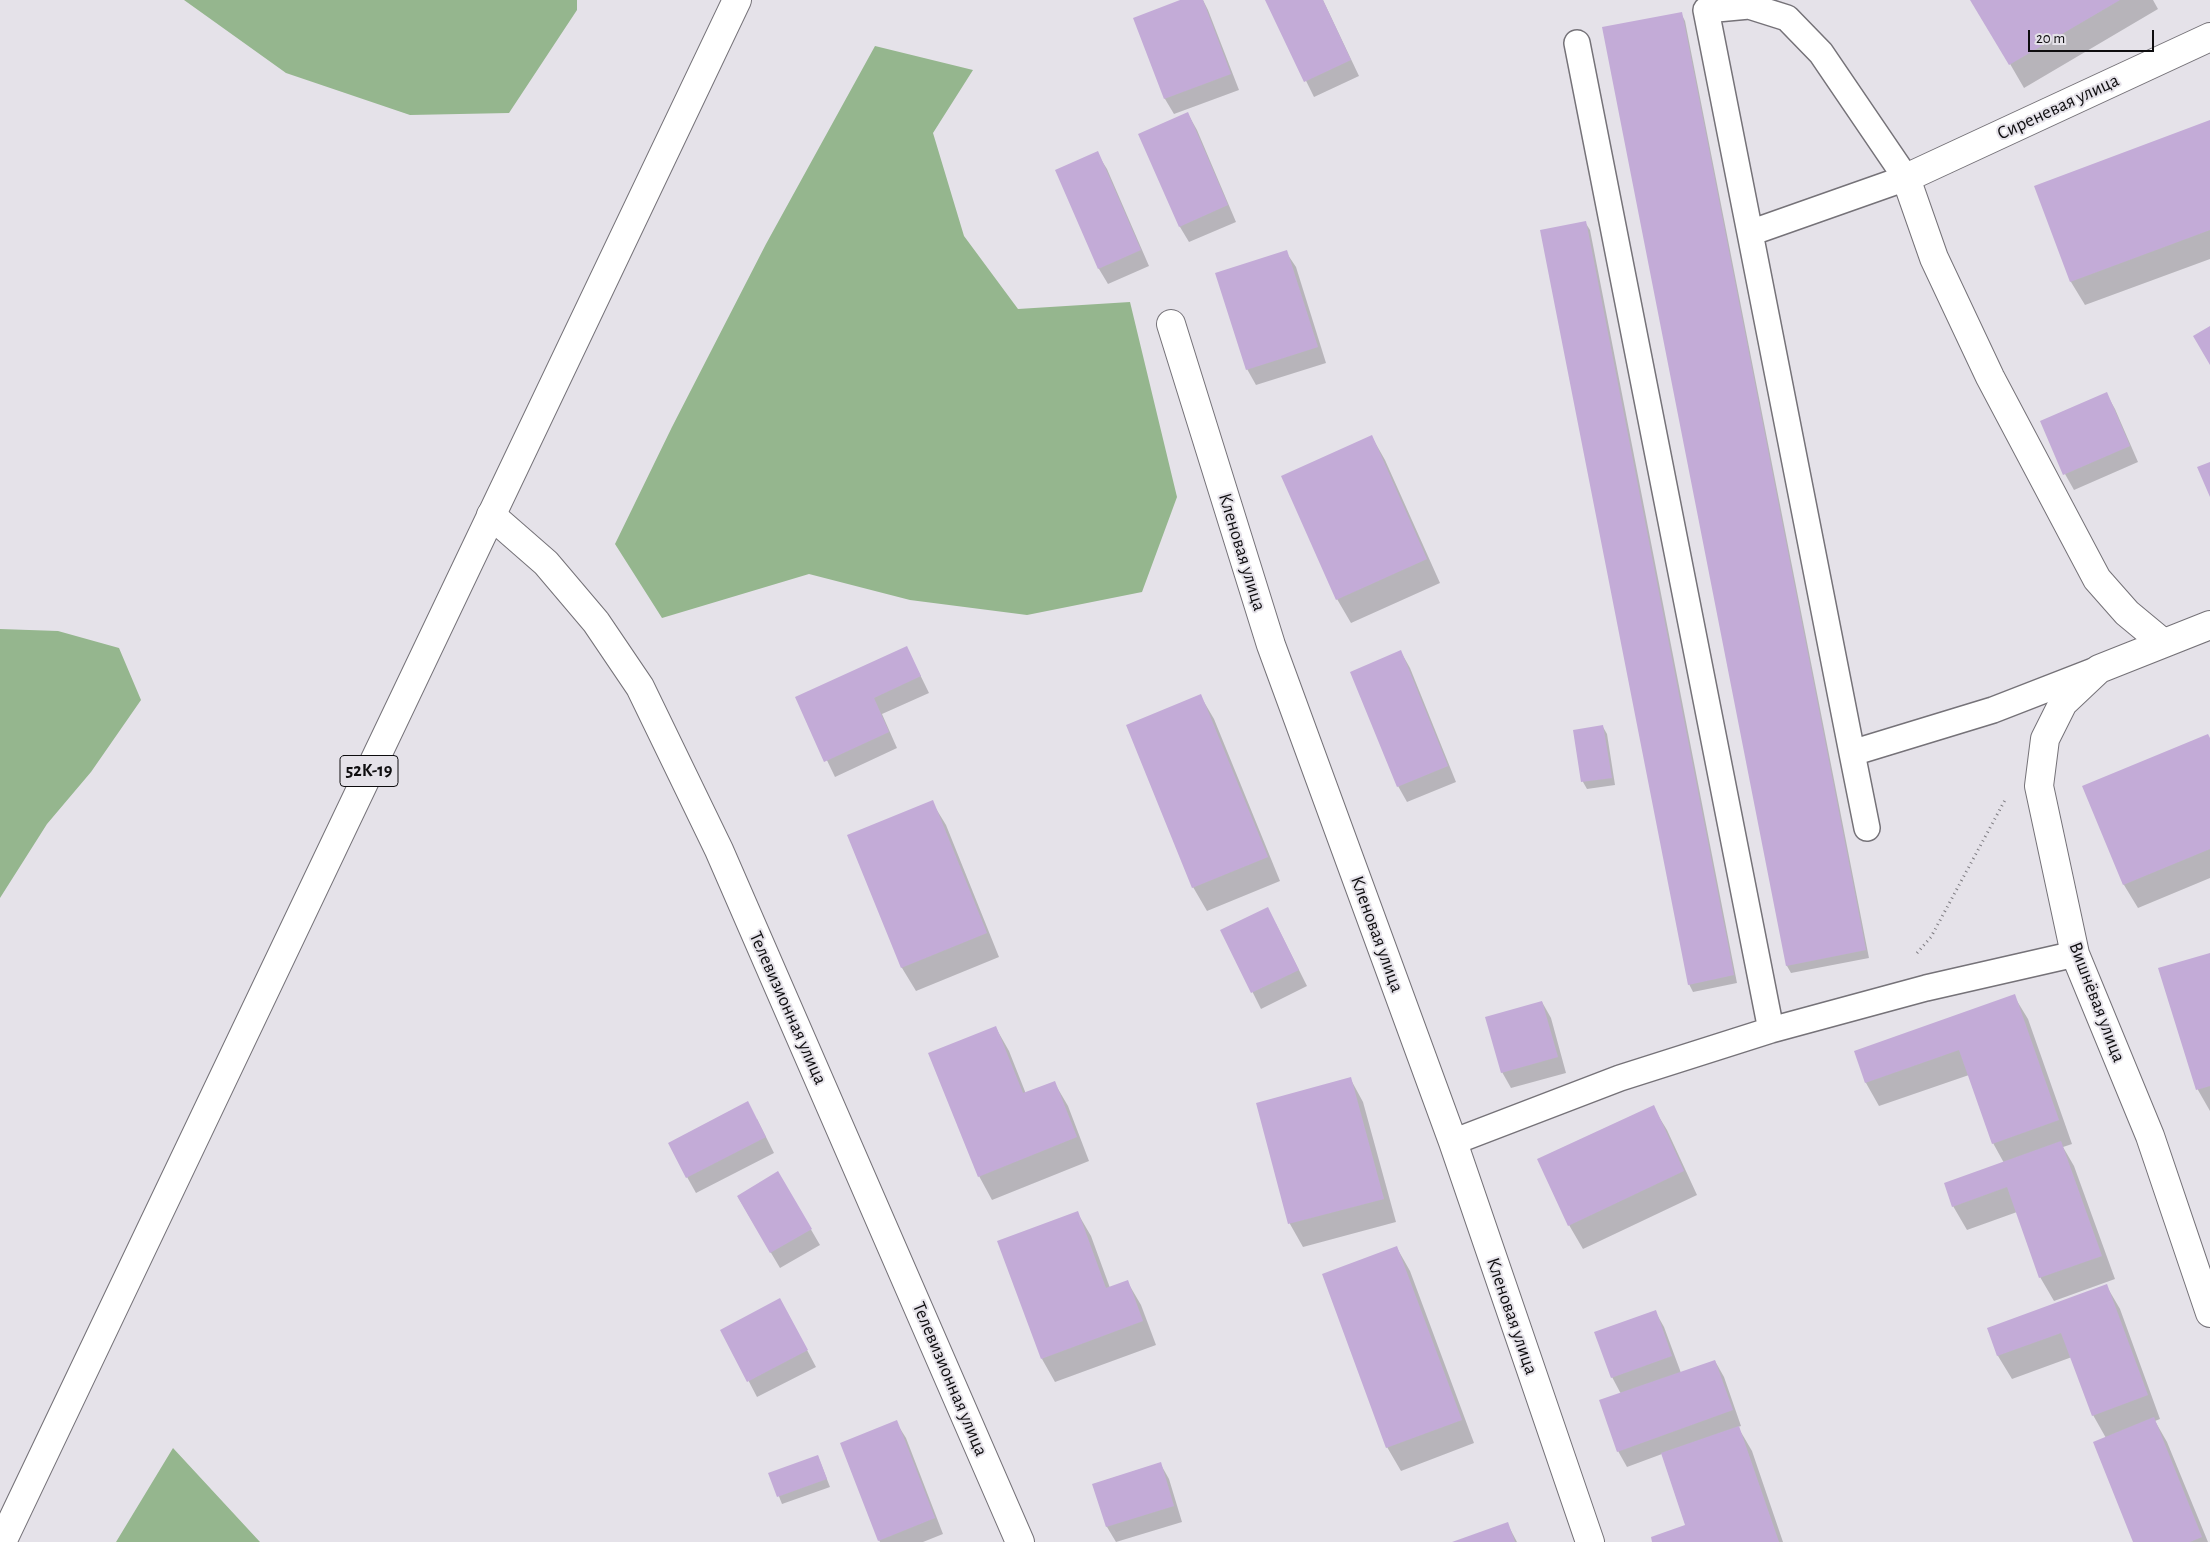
<!DOCTYPE html>
<meta charset="utf-8">
<style>
body{margin:0}
#map{position:relative;width:2210px;height:1542px;overflow:hidden;background:#e5e2e9;font-family:"Alegreya Sans",sans-serif}
canvas{display:block}
.scale{position:absolute;left:2028px;top:30px;width:126px;height:22px;box-sizing:border-box;border:2px solid #0e0d0f;border-top:0;padding-left:6px;font-size:15px;line-height:18px;white-space:nowrap;color:#0e0d0f;-webkit-text-stroke:4px #e5e2e9;paint-order:stroke}
</style>
<div id="map">
<canvas width="2210" height="1542"></canvas>
<div class="scale">20 m</div>
</div>
<script>
const ctx = document.querySelector('canvas').getContext('2d');
ctx.lineJoin = 'round';
function fill(path, color) { ctx.fillStyle = color; ctx.fill(path, 'evenodd'); }
const shape = rows => new Path2D(rows.map(r => 'M' + r).join(''));
function stroke(path, color, width, dash) { ctx.strokeStyle = color; ctx.lineWidth = width; ctx.lineCap = dash ? 'butt' : 'round'; ctx.setLineDash(dash || []); ctx.stroke(path); }
function label(font, color, halo, rows, align = 'center') {
  ctx.font = font + ' "Alegreya Sans",sans-serif'; ctx.lineWidth = 4; ctx.setLineDash([]); ctx.textBaseline = 'middle'; ctx.strokeStyle = halo; ctx.fillStyle = color; for (const [text, x, y, turn = 0] of rows) {
    ctx.save(); ctx.translate(x, y); ctx.rotate((+turn || 0) * Math.PI / 180); ctx.textAlign = isNaN(turn) ? turn : align; if (halo) ctx.strokeText(text, 0, 0); ctx.fillText(text, 0, 0); ctx.restore();
  }
}
fill(shape([
 [184,0,577,0,577,10,509,113,410,115,286,73],
 [875,46,973,70,933,133,964,236,1018,309,1130,302,1177,497,1142,592,1027,615,910,600,809,574,662,618,615,544,672,427,766,244],
 [0,629,58,631,119,648,141,700,91,772,47,824,0,898],
 [173,1448,260,1542,116,1542]
]), '#95b68e');
fill(shape([
 [1183,0,1203,0,1208,10,1239,90,1174,114,1165,99,1135,19],
 [1266,0,1323,0,1359,76,1314,97],
 [1973,0,2153,0,2158,9,2024,88],
 [1681,13,1685,21,1869,958,1791,973,1787,966],
 [1188,114,1197,130,1236,222,1189,242,1180,227,1140,135],
 [2210,122,2210,259,2085,305,2071,282,2036,186],
 [1097,153,1107,169,1149,266,1108,284,1099,269,1057,171],
 [1585,222,1590,230,1737,983,1693,992,1689,984],
 [1286,252,1296,267,1326,363,1256,385,1247,369],
 [2106,393,2115,409,2138,462,2074,490,2065,474],
 [1372,437,1385,460,1440,583,1351,623,1337,599],
 [907,648,929,693,882,714,897,748,835,777,797,698],
 [1401,652,1410,668,1456,782,1407,802,1398,786],
 [1200,695,1214,719,1280,881,1207,911,1193,887],
 [1603,727,1607,734,1615,785,1587,789,1583,782,1574,731],
 [2210,739,2210,878,2138,908,2124,885,2084,786],
 [932,802,946,825,999,957,916,991,902,968,849,835],
 [1276,924,1307,986,1261,1009,1222,931],
 [2210,954,2210,1111,2198,1090,2180,1028],
 [2014,996,2028,1019,2072,1144,2063,1147,2074,1166,2115,1279,2054,1301,2040,1277,2017,1212,1967,1230,1953,1206,2004,1163,1993,1143,1969,1075,1879,1106,1866,1083,1855,1052],
 [1542,1002,1551,1018,1566,1073,1511,1088,1502,1072],
 [996,1028,1009,1051,1026,1094,1054,1082,1068,1106,1089,1161,992,1200,979,1176],
 [1350,1078,1363,1102,1396,1222,1303,1247,1290,1224,1257,1104],
 [1653,1107,1667,1130,1697,1195,1583,1249,1569,1225],
 [757,1119,774,1153,696,1193,687,1177],
 [778,1173,820,1245,780,1268,738,1197],
 [1077,1212,1091,1236,1110,1288,1127,1281,1141,1305,1156,1345,1055,1382,1042,1359],
 [1397,1248,1410,1271,1474,1443,1401,1471,1387,1447],
 [2106,1285,2120,1309,2160,1419,2155,1421,2167,1442,2208,1542,2135,1542,2106,1438,2093,1415,2072,1357,2012,1379,1998,1356,1988,1329],
 [1655,1311,1664,1327,1681,1373,1715,1361,1724,1377,1741,1426,1738,1427,1752,1451,1783,1542,1654,1542,1687,1526,1662,1454,1627,1467,1618,1451,1621,1394,1612,1377],
 [789,1316,816,1367,757,1397,722,1330],
 [896,1422,906,1438,943,1534,923,1542,880,1542,879,1540],
 [818,1456,830,1487,782,1504,770,1474],
 [1160,1463,1169,1479,1182,1522,1116,1542,1107,1527,1094,1484],
 [1507,1523,1517,1542,1456,1542]
]), '#0003');
fill(shape([
 [1180,0,1203,0,1231,74,1164,99,1133,18],
 [1265,0,1323,0,1351,60,1304,82],
 [1970,0,2120,0,2009,65],
 [1682,12,1866,950,1786,966,1602,27],
 [1188,112,1228,205,1179,227,1138,134],
 [2210,120,2210,230,2070,282,2034,186],
 [1098,151,1141,250,1098,269,1055,170],
 [1586,221,1734,975,1688,985,1540,230],
 [1287,250,1318,347,1246,370,1215,273],
 [2210,326,2210,365,2193,336],
 [2107,392,2130,446,2063,475,2040,421],
 [1372,435,1427,559,1336,600,1281,476],
 [2210,462,2210,497,2197,467],
 [907,646,921,676,874,698,889,732,824,762,795,697],
 [1401,650,1448,766,1397,787,1350,672],
 [1201,694,1268,857,1192,888,1126,725],
 [1603,725,1612,778,1581,782,1573,730],
 [2208,734,2210,738,2210,849,2123,885,2082,786],
 [933,800,987,933,901,968,847,835],
 [1268,907,1299,970,1251,993,1220,930],
 [2210,953,2210,1086,2196,1090,2158,968],
 [2015,994,2059,1120,1992,1144,1959,1050,1865,1083,1854,1051],
 [1542,1001,1558,1057,1501,1073,1485,1017],
 [996,1026,1023,1093,1055,1081,1077,1137,978,1177,928,1053],
 [1351,1077,1384,1199,1288,1224,1256,1103],
 [748,1101,766,1137,686,1178,668,1143],
 [1654,1105,1684,1171,1568,1226,1537,1159],
 [2061,1141,2102,1256,2039,1278,2007,1187,1952,1207,1944,1183],
 [778,1171,812,1229,770,1253,737,1196],
 [1078,1211,1106,1288,1128,1280,1143,1321,1041,1359,997,1241],
 [1397,1246,1462,1420,1386,1448,1322,1274],
 [2107,1284,2148,1395,2092,1416,2061,1333,1997,1356,1987,1328],
 [780,1298,808,1350,747,1382,720,1330],
 [1656,1310,1672,1356,1611,1378,1594,1332],
 [1715,1360,1733,1410,1617,1452,1599,1400],
 [2154,1417,2202,1537,2190,1542,2133,1542,2093,1442],
 [897,1420,935,1518,878,1541,840,1443],
 [1739,1426,1779,1542,1652,1542,1651,1537,1685,1525,1661,1453],
 [818,1455,827,1479,777,1497,768,1473],
 [1161,1462,1174,1506,1106,1527,1092,1484],
 [1508,1522,1515,1542,1452,1542]
]), '#c3abd7');
const lane = shape([
 [1577,43,1771,1030],
 [1750,233,1906,178,1821,53,1787,18,1749,6,1706,10,1750,233,1852,753,1867,828],
 [1852,753,1993,710,2096,670],
 [1453,1142,1620,1078,1771,1030,1926,988,2075,954]
]);
const street = shape([
 [1171,324,1271,645,1453,1142,1590,1542],
 [491,515,546,563,596,622,640,687,719,850,1020,1542],
 [2210,625,2099,669,2063,703,2045,739,2039,786,2075,954,2150,1136,2210,1313],
 [2162,642,2127,613,2097,579,1990,377,1934,258,1906,178,2210,37]
]);
const primary = shape([
 [2,1542,737,0]
]);
stroke(lane, '#757278', 28);
stroke(street, '#757278', 30);
stroke(primary, '#757278', 30);
stroke(shape([
 [1917,953,1931,937,2005,800]
]), '#7d7b80', 3, [1, 4]);
stroke(lane, '#fff', 25);
stroke(street, '#fff', 28);
stroke(primary, '#fff', 28);
for (const [x, y, w] of [
 [369,771,58]
]) { const box = new Path2D(); box.roundRect(x - w / 2, y - 15.5, w, 31, 4); ctx.fillStyle = '#e5e2e9'; ctx.fill(box); stroke(box, '#0e0d0f', 1); }
label('bold 18px', '#0e0d0f', null, [
 ["52К-19",369,771]
]);
label('19px', '#0e0d0f', '#e5e2e9', [
 ["Сиреневая улица",2058,107,-25],
 ["Кленовая улица",1242,552,73],
 ["Кленовая улица",1377,934,70],
 ["Вишнёвая улица",2097,1002,69],
 ["Телевизионная улица",788,1008,66],
 ["Кленовая улица",1512,1316,71],
 ["Телевизионная улица",950,1379,67]
]);
</script>
